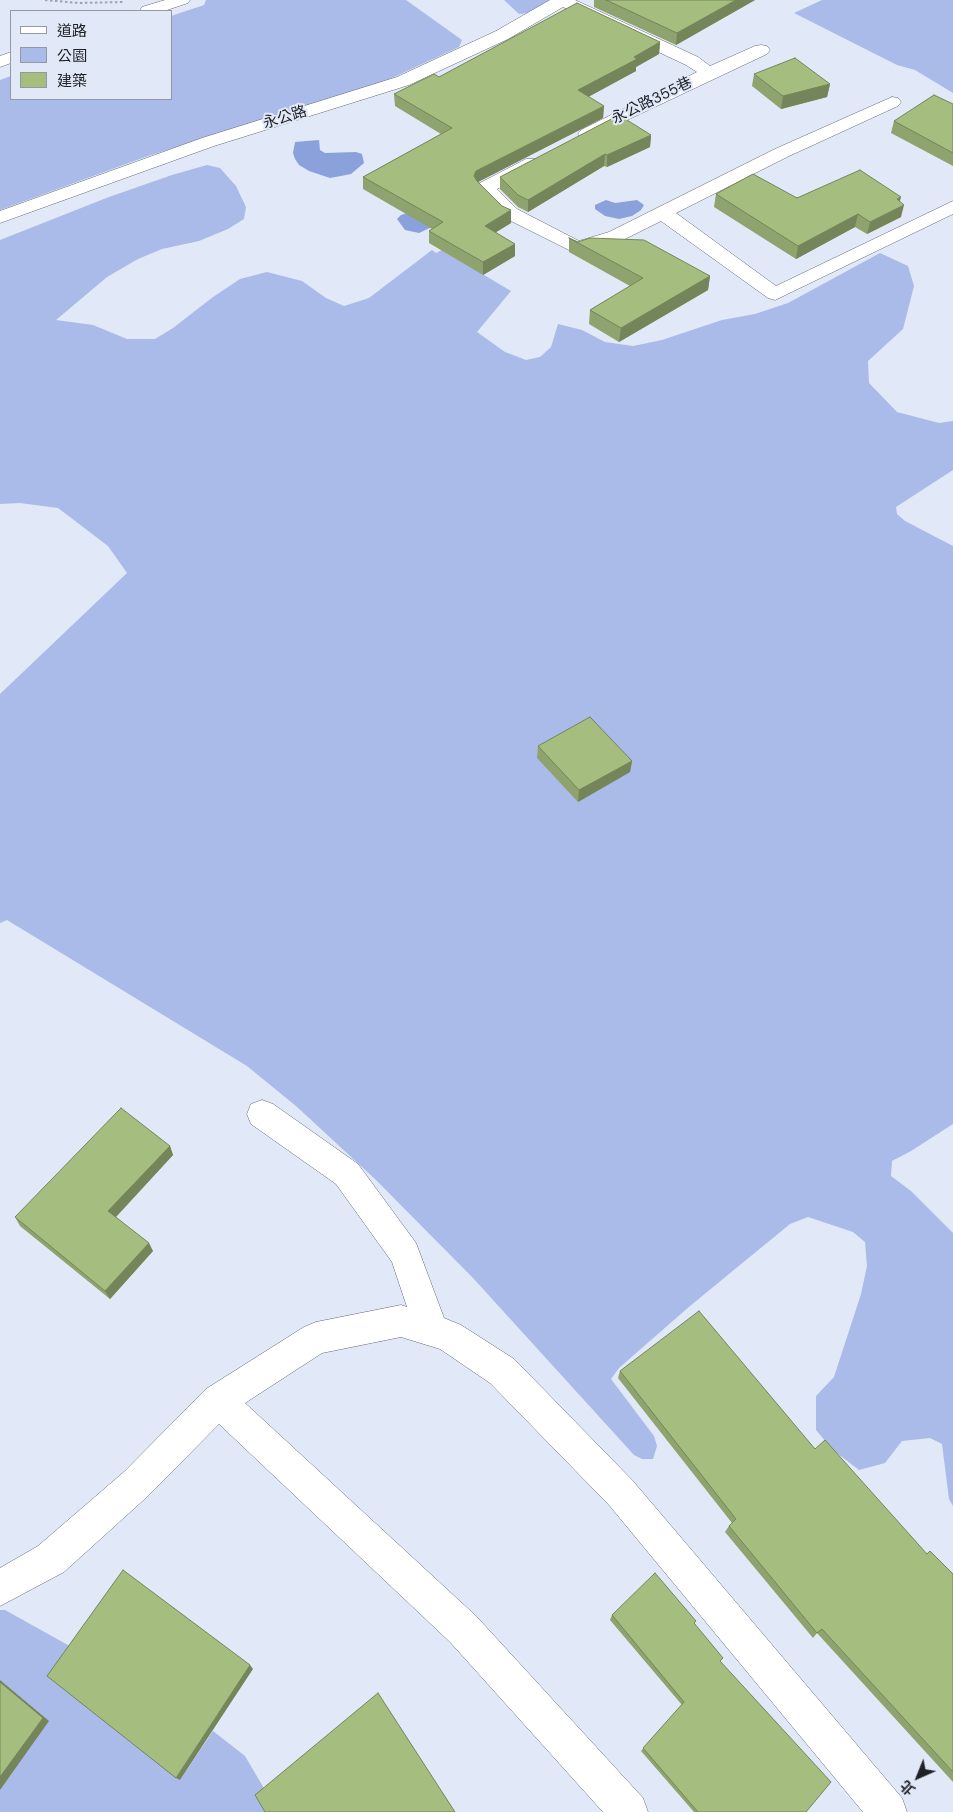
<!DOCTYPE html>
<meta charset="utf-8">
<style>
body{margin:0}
#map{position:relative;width:953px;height:1812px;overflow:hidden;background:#e1e8f7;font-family:"DM Sans","Noto Sans TC",sans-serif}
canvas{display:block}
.legend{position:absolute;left:10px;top:10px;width:162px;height:90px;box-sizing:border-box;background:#e1e8f7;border:1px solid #9398a3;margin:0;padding:6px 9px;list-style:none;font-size:15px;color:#1f2126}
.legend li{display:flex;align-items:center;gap:10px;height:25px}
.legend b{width:25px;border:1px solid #9398a3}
.north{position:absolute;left:893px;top:1752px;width:50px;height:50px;-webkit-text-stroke:4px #e1e8f7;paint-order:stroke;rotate:224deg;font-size:14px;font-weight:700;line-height:20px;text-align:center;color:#1f2126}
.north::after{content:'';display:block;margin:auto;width:18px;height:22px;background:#1f2126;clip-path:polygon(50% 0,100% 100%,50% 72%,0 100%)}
</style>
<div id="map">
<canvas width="953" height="1812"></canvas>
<ul class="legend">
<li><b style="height:6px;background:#fff"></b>道路</li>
<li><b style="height:14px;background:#aabbe9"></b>公園</li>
<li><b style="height:14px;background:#a5be7f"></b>建築</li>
</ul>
<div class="north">北</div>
</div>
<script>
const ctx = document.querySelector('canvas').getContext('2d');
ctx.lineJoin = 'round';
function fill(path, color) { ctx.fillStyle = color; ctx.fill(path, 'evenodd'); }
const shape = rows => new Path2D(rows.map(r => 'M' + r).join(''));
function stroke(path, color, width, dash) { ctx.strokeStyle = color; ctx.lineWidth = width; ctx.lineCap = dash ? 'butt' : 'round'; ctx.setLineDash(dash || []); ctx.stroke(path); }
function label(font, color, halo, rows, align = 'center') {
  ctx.font = font + ' "DM Sans","Noto Sans TC",sans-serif'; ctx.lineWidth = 4; ctx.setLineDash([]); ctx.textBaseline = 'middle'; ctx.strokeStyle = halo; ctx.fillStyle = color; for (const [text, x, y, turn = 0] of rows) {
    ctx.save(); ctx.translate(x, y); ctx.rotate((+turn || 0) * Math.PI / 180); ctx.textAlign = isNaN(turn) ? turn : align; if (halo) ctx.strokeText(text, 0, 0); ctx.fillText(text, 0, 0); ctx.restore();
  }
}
fill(shape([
 [206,0,406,0,462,40,459,47,379,84,148,156,0,210,0,80,11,76,11,99,171,99,171,16,204,5],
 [504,0,552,0,529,13,519,14],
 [822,0,953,0,953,93,915,70,897,65,794,13],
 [207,165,220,168,236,186,246,207,244,219,228,229,199,241,162,249,138,259,107,277,56,320,93,325,127,339,155,339,173,328,213,297,240,279,267,272,302,281,326,298,344,306,369,298,432,250,436,253,442,250,511,291,477,332,505,352,526,360,540,357,551,347,558,324,582,330,605,342,633,346,662,340,722,320,755,314,788,303,880,253,908,266,914,286,903,329,868,361,869,383,897,412,939,423,953,421,953,470,896,507,897,514,905,521,953,546,953,1124,911,1151,892,1161,891,1176,911,1191,953,1233,953,1506,949,1499,942,1444,930,1438,902,1441,885,1463,859,1470,833,1450,816,1430,816,1396,834,1377,861,1294,867,1266,865,1242,853,1232,808,1217,790,1224,690,1306,619,1368,611,1379,654,1436,657,1446,653,1459,642,1459,634,1455,473,1278,375,1179,296,1106,247,1066,7,920,0,923,0,694,127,573,108,546,58,508,20,503,0,504,0,240,109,197,172,175],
 [0,1610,5,1610,75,1649,180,1780,213,1731,245,1756,278,1812,0,1812]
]), '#aabbe9');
fill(shape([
 [319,140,320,150,325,153,356,152,362,154,364,163,351,174,341,176,330,178,309,171,299,165,295,159,293,153,295,142],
 [606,200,615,203,637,200,644,205,641,210,632,216,619,219,605,216,595,209,595,205],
 [407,213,436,225,419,233,405,230,397,219,401,215]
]), '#8ba1dc');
const minor = shape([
 [165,0,190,0,188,3,164,11,140,11,142,7,165,0],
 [550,0,575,0,698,57,710,66,755,46,761,45,767,46,770,50,767,54,587,139,581,138,578,134,581,130,697,72,686,65,563,7,508,39,409,85,214,146,0,223,0,211,202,138,397,77,496,31,550,0],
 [11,52,11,63,0,67,0,56,11,52],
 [892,97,898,98,901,102,898,106,787,157,676,213,776,286,953,201,953,214,775,300,768,298,661,221,623,240,577,254,503,217,476,188,478,184,526,159,540,159,542,163,540,167,497,189,517,209,579,241,609,232,775,149,892,97],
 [262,1100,273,1104,358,1164,416,1243,444,1318,461,1325,514,1359,633,1481,902,1798,907,1812,863,1812,609,1505,490,1383,440,1349,401,1337,322,1353,245,1403,476,1616,643,1798,648,1812,603,1812,450,1642,219,1424,149,1495,64,1572,0,1606,0,1568,38,1546,125,1471,206,1389,304,1327,316,1322,401,1305,407,1307,392,1262,336,1184,251,1124,247,1114,251,1104,262,1100]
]);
stroke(minor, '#636876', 1);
stroke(shape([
 [45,0,79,3,123,2]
]), '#9da2ad', 2, [2.5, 2.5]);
fill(minor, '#fff');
fill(shape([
 [594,0,755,0,676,45,594,7],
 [660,42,659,54,636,67,636,71,588,97,604,106,603,118,478,182,511,223,496,232,515,256,483,275,429,243,429,231,432,229,363,189,363,177,441,134,395,106,394,94,439,77],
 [754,74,830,84,827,97,781,109,752,86],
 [953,104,953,166,891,133,894,121],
 [651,135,650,147,607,167,604,166,528,212,518,207,500,189,500,177],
 [716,194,900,201,901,217,867,234,855,227,796,259,714,207],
 [569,238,578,242,710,276,708,290,619,342,589,324,590,310,630,286,569,252],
 [538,746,632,761,630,772,578,802,537,758],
 [170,1146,173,1155,116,1217,153,1251,110,1299,20,1226,15,1217],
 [620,1371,815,1449,926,1554,930,1551,953,1574,953,1782,817,1633,813,1638,725,1532,729,1526,732,1523,618,1378],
 [612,1615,694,1624,720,1661,806,1812,694,1812,641,1751,682,1705,610,1620]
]), '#8ea36d');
fill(shape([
 [736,0,755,0,676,45,677,33],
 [660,42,659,54,636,67,636,71,577,103,578,90],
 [830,84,827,97,781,109,783,96],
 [604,106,603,118,476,183,474,176,476,171],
 [651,135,650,147,607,167,607,155],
 [605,154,604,166,528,212,528,200],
 [901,197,898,208,904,205,901,217,867,234,870,222,897,199],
 [511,210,511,223,485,239,485,226],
 [858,214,855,227,796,259,798,246],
 [515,244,515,256,483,275,483,262],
 [710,276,708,290,619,342,621,328],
 [632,761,630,772,578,802,579,790],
 [170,1146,173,1155,113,1220,108,1211],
 [149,1243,153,1251,110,1299,105,1291],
 [250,1665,253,1669,180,1780,176,1778],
 [0,1680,49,1721,0,1790]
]), '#748559');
const building = shape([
 [606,0,736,0,677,33,606,0],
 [577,3,660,42,634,57,637,59,578,90,604,106,476,171,474,176,477,181,502,206,511,210,485,226,515,244,483,262,429,231,443,222,363,177,452,128,394,94,434,74,439,77,577,3],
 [795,58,830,84,783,96,754,74,795,58],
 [934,95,953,104,953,153,894,121,934,95],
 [619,115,651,135,607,155,605,154,528,200,518,195,500,177,619,115],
 [860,170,901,197,897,199,904,205,870,222,858,214,798,246,716,194,753,174,797,198,860,170],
 [569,238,578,242,590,238,644,240,710,276,621,328,590,310,643,278,569,238],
 [590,717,632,761,579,790,538,746,590,717],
 [121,1108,170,1146,108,1211,149,1243,105,1291,15,1217,121,1108],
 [699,1311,815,1449,825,1440,927,1554,930,1551,953,1574,953,1772,822,1629,817,1633,729,1526,736,1519,620,1371,699,1311],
 [123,1570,250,1665,176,1778,47,1676,123,1570],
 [655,1573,696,1621,694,1623,723,1658,720,1661,831,1782,806,1812,698,1812,643,1748,684,1702,612,1615,655,1573],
 [0,1682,43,1718,0,1777,0,1682],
 [378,1693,455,1812,265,1812,255,1795,378,1693]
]);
fill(building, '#a5be7f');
stroke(building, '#748559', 1);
label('15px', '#1f2126', '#e1e8f7', [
 ["永公路355巷",652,101,-26],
 ["永公路",285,118,-17]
]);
</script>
